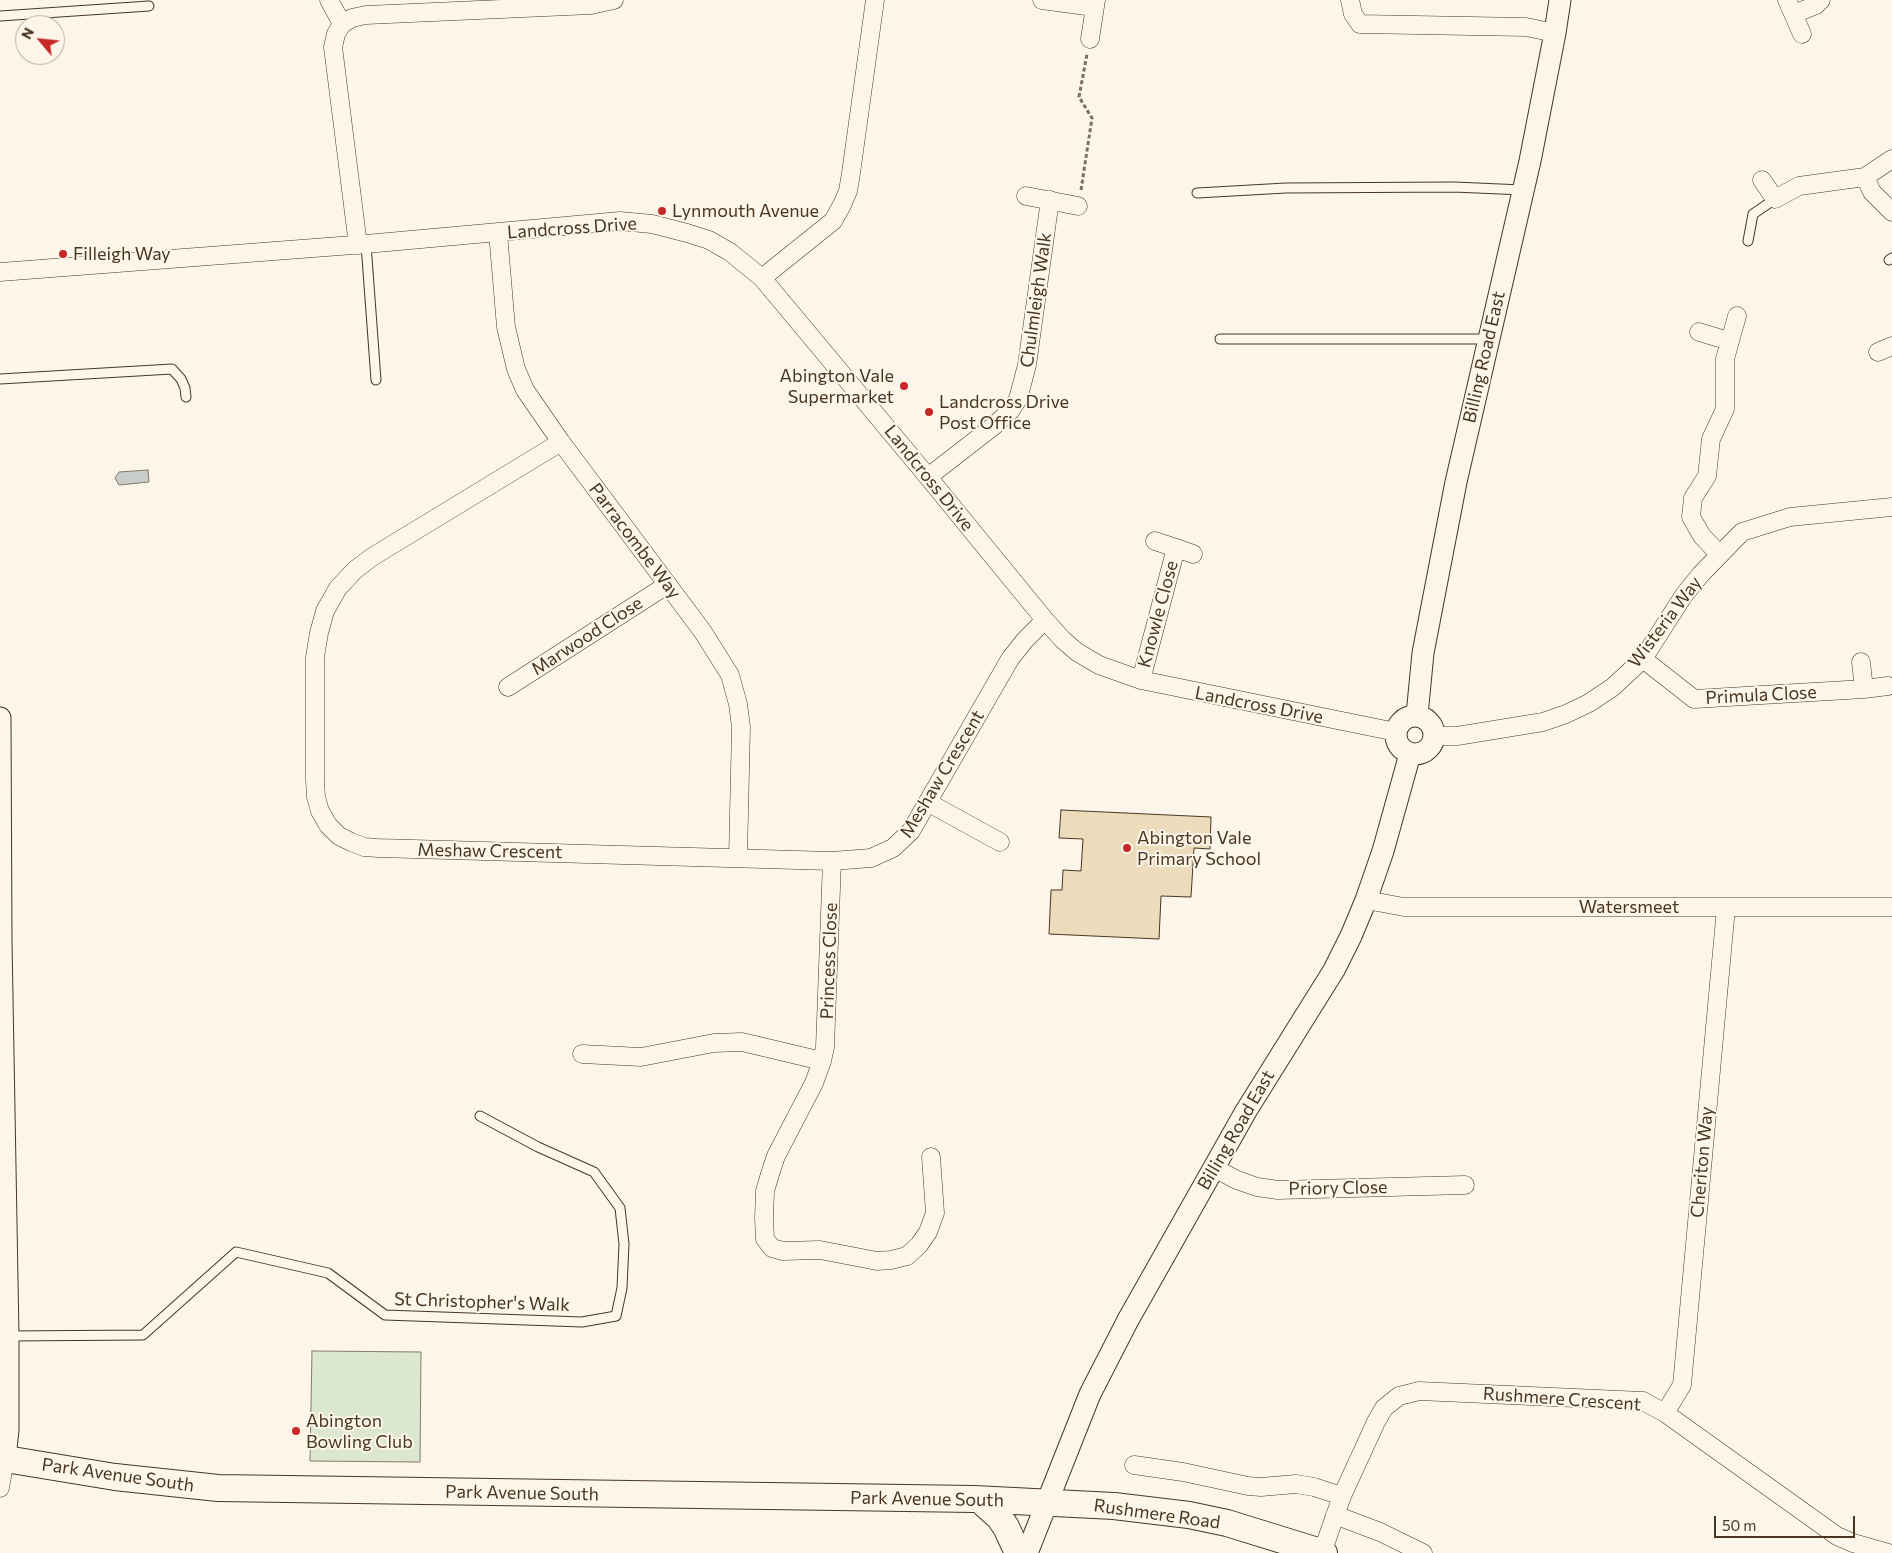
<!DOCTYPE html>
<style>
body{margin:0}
#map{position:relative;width:1892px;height:1553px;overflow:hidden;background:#fbf6e9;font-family:Commissioner,sans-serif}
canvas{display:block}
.north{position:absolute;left:15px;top:15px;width:50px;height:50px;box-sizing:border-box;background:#fbf6e9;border:1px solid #b4a999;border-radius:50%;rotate:298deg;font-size:14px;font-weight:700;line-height:20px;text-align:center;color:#4a3520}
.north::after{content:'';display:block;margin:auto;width:18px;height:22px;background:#c62828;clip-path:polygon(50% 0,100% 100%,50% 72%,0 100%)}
.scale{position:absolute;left:1714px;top:1516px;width:141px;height:22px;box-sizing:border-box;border:2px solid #4a3520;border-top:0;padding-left:6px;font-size:15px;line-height:18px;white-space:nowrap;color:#4a3520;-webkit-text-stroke:4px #fbf6e9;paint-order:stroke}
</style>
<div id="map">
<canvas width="1892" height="1553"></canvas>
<div class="north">N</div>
<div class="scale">50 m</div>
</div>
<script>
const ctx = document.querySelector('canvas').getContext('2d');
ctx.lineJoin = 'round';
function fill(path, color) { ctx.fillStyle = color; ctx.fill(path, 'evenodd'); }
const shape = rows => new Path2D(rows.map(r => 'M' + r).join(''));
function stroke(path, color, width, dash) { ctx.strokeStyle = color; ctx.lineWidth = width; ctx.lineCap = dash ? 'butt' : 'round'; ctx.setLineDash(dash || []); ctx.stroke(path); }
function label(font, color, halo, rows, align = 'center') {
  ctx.font = font + ' Commissioner,sans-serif'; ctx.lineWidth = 4; ctx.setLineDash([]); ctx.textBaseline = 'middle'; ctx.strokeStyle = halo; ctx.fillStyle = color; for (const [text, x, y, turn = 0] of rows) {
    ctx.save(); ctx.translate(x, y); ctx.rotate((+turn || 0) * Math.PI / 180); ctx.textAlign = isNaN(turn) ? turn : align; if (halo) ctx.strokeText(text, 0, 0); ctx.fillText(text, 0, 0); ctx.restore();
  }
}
const green = shape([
 [312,1351,421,1352,420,1462,310,1461,312,1351]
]);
fill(green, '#dce7d0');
stroke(green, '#887966', 1);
const water = shape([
 [148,470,149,482,119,485,115,478,119,472,148,470]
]);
fill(water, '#c9cecd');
stroke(water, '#887966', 1);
const building = shape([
 [1061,810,1211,817,1210,849,1194,848,1191,897,1161,896,1159,939,1049,934,1051,890,1062,890,1063,870,1081,871,1083,839,1059,838,1061,810]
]);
fill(building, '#ecdcbc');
stroke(building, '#4a3520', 1);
const service = shape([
 [0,16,149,6],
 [1197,193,1286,188,1454,187,1523,190],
 [1748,241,1753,214,1775,199],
 [366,244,376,380],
 [1889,260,1892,258],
 [1220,339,1488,339],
 [0,379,172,369,181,379,185,388,186,397],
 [8,1336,143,1335,236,1252,328,1273,385,1315,582,1322,616,1316,622,1288,624,1244,620,1208,594,1172,538,1147,480,1116]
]);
const minor = shape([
 [329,0,342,24,336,34,333,47,358,245],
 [1042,0,1094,7],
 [1350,0,1353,14,1360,24,1526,27,1555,33],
 [1787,0,1802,34],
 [1794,14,1816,5,1821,0],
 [342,24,352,18,366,15,591,5,614,0],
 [1090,39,1096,0],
 [1865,177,1892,159],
 [1762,180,1775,199,1799,186,1865,177,1872,192,1892,212],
 [1026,196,1078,206],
 [498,233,506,327,516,369,525,390,561,442,703,632,730,675,738,704,741,727,738,857],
 [0,272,366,244,620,221,652,224,687,233,709,240,730,252,762,278,928,477,1045,620,1063,640,1077,652,1099,665,1141,680,1396,732],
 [762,278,833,221,842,205,848,191,851,173,875,0],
 [1699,332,1729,341],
 [1878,352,1892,346],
 [561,442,372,557,355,570,338,588,325,611,319,633,315,657,315,780,316,797,320,811,328,825,339,836,351,842,364,847,378,848,832,861,871,858,893,848,911,831,1010,659,1025,640,1045,620],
 [928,477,995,425,1011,410,1018,399,1027,365,1050,200],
 [1176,548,1193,554],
 [1719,554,1702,536,1691,517,1693,498,1707,476,1711,439,1725,409,1725,359,1737,316],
 [1643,659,1694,699,1864,689,1888,686],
 [1861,662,1864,689],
 [1141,680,1176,548,1155,541],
 [508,687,667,585],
 [1435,736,1457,736,1543,722,1566,714,1589,703,1613,687,1643,659,1684,595,1701,574,1742,532,1790,517,1892,507],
 [929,803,1000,842],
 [832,861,825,1047,822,1061,814,1083,776,1156,770,1174,765,1191,764,1218,765,1239,772,1248,783,1251,820,1250,877,1261,891,1260,907,1256,919,1245,928,1232,935,1213,931,1157],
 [1366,900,1404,907,1892,907],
 [582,1054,641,1057,714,1043,742,1042,822,1061],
 [1214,1168,1237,1180,1257,1187,1278,1190,1465,1185],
 [1665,1413,1682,1385,1726,908],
 [1134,1465,1183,1472,1248,1486,1261,1487,1296,1484,1314,1487,1342,1496],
 [0,1488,5,1459],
 [1335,1515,1380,1532,1423,1553],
 [1322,1553,1342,1496,1376,1422,1384,1408,1399,1396,1419,1391,1643,1401,1665,1413,1837,1536,1853,1543,1888,1553]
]);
const tertiary = shape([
 [1417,715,1423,653,1456,482,1530,161,1555,33,1560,0],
 '1396 735a19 19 0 1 1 38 0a19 19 0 1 1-38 0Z',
 [0,718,1,941,8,1336,8,1430,5,1459],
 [1027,1553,1090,1394,1128,1320,1246,1111,1334,970,1351,936,1366,900,1383,851,1410,754]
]);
const primary = shape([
 [0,1458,115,1477,218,1488,974,1499,1114,1506,1189,1515,1227,1523,1324,1553],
 [980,1500,999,1517,1006,1527,1018,1553]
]);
stroke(service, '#4a3520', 11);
stroke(minor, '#4a3520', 19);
stroke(tertiary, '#4a3520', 23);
stroke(primary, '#4a3520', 28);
stroke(shape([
 [1081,190,1092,118,1079,97,1087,54]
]), '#7f6f5c', 3, [4, 2.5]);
stroke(service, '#fbf6e9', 9);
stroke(minor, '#fbf6e9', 18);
stroke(tertiary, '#fbf6e9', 21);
stroke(primary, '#fbf6e9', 26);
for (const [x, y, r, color] of [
 [662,211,5,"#c62828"],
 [63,254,5,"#c62828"],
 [904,386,5,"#c62828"],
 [929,412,5,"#c62828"],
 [1127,848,5,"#c62828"],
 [296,1431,5,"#c62828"]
]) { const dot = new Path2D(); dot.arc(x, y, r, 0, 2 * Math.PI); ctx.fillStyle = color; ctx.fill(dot); stroke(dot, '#fbf6e9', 2); }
label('18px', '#4a3520', '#fbf6e9', [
 ["Lynmouth Avenue",672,211],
 ["Filleigh Way",73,254],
 ["Abington Vale",894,376,"right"],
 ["Supermarket",894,397,"right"],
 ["Landcross Drive",939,402],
 ["Post Office",939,423],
 ["Abington Vale",1137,838],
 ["Primary School",1137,859],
 ["Abington",306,1421],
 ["Bowling Club",306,1442]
], 'left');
label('18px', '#4a3520', '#fbf6e9', [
 ["Landcross Drive",572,228,-4],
 ["Chulmleigh Walk",1036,300,-82],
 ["Billing Road East",1484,357,-77],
 ["Landcross Drive",929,478,51],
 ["Parracombe Way",635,541,53],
 ["Knowle Close",1158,614,-75],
 ["Wisteria Way",1665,622,-53],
 ["Marwood Close",587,636,-33],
 ["Primula Close",1761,695,-3],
 ["Landcross Drive",1259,705,11],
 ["Meshaw Crescent",942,774,-59],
 ["Meshaw Crescent",490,851,1],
 ["Watersmeet",1629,907],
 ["Princess Close",829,961,-88],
 ["Billing Road East",1236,1130,-60],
 ["Cheriton Way",1702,1162,-85],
 ["Priory Close",1338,1188,-1],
 ["St Christopher's Walk",482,1302,2],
 ["Rushmere Crescent",1562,1399,4],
 ["Park Avenue South",118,1475,8],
 ["Park Avenue South",522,1493,1],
 ["Park Avenue South",927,1499,1],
 ["Rushmere Road",1157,1514,8]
]);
</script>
